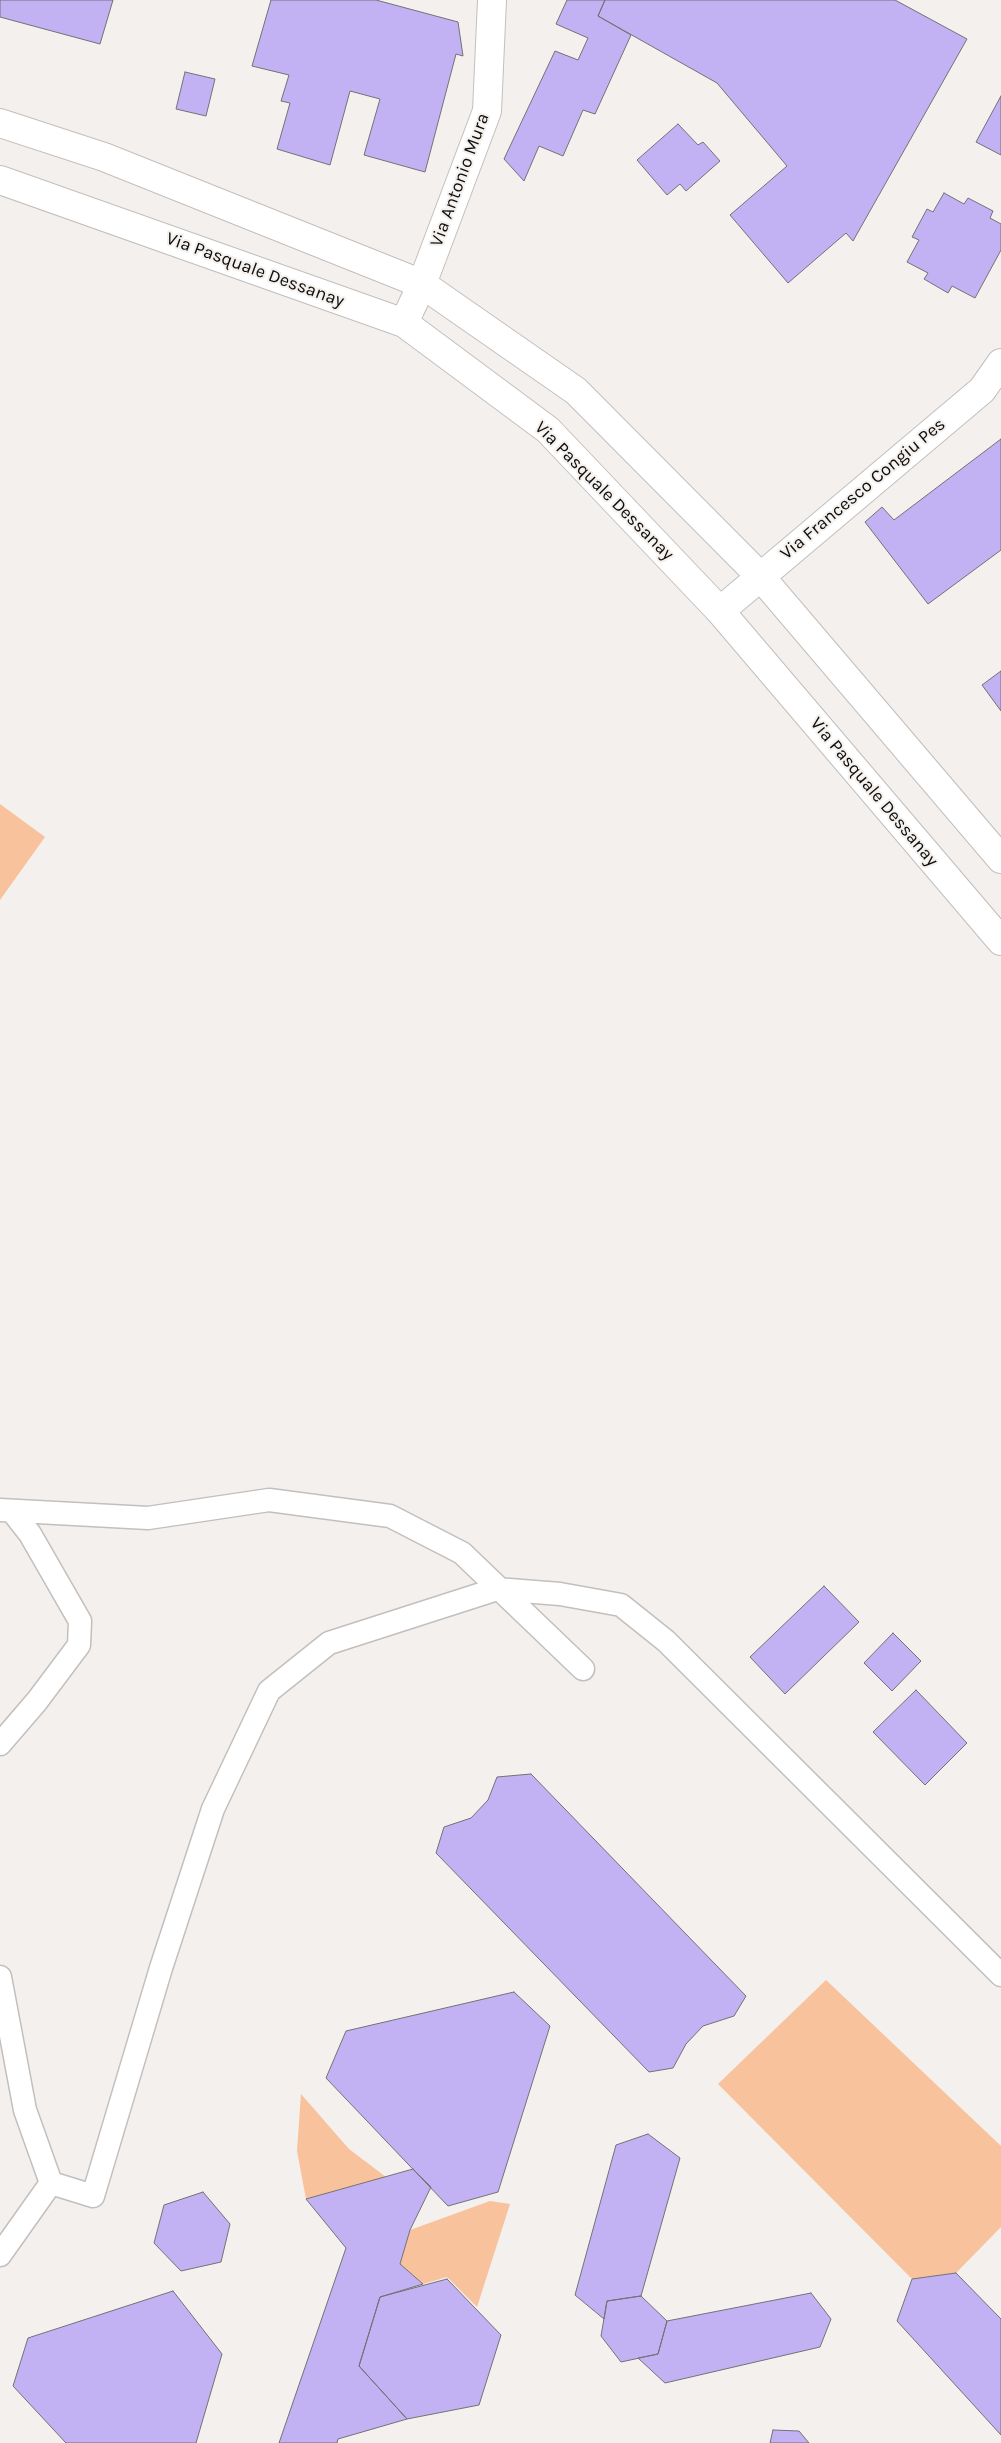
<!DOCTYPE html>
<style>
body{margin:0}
canvas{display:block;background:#f3f0ed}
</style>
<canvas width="1001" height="2443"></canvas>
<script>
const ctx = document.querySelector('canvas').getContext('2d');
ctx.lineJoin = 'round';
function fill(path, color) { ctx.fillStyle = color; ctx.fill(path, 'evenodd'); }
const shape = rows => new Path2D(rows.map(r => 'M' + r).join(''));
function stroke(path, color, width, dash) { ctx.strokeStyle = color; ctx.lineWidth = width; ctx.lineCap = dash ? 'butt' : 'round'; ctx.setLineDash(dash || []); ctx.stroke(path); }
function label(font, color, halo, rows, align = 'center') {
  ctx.font = font + ' Karla,sans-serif'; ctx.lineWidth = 4; ctx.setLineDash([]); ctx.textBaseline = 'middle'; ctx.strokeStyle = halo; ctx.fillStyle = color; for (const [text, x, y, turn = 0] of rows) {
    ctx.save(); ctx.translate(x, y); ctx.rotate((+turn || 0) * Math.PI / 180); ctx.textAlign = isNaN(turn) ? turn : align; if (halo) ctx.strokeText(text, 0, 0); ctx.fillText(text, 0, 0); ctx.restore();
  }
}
fill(shape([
 [0,804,45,837,0,900],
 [826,1980,1001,2146,1001,2227,956,2273,912,2279,718,2084],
 [301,2094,349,2149,386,2177,306,2199,297,2151],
 [490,2201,510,2204,477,2307,447,2277,423,2284,400,2264,410,2230]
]), '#f8c29c');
const building = shape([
 [0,0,113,0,100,44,0,17,0,0],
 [271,0,376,0,458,22,463,56,456,54,425,172,364,155,380,99,350,91,330,165,277,149,290,103,281,101,289,75,252,66,271,0],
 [567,0,605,0,598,16,631,35,595,114,583,110,563,156,539,146,524,181,504,159,555,51,578,60,588,38,556,24,567,0],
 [605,0,895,0,967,39,853,241,846,233,788,283,730,215,787,166,717,83,598,16,605,0],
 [185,72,215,79,206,116,176,109,185,72],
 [1001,96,1001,155,976,142,1001,96],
 [678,124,698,145,703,142,720,161,686,191,680,184,667,195,637,160,678,124],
 [944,193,964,204,968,198,993,211,990,218,1001,224,1001,250,975,298,952,286,948,293,924,279,928,273,907,262,919,240,912,237,927,209,933,212,944,193],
 [1001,439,1001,550,928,604,865,522,882,507,894,520,1001,439],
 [1001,671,1001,711,982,685,1001,671],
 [824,1586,859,1622,785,1694,750,1657,824,1586],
 [893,1633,921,1661,892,1691,864,1663,893,1633],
 [916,1690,967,1743,925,1785,873,1732,916,1690],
 [531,1774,746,1996,734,2016,703,2026,686,2044,673,2068,649,2072,436,1853,444,1827,471,1818,488,1800,497,1777,531,1774],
 [514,1992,550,2026,498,2192,448,2206,326,2078,346,2031,514,1992],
 [648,2134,680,2158,641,2296,607,2301,604,2319,575,2295,616,2145,648,2134],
 [413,2169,431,2187,410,2230,400,2264,423,2284,380,2297,359,2366,407,2419,338,2439,337,2443,279,2443,346,2248,306,2199,413,2169],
 [203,2192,230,2224,221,2262,181,2271,154,2243,164,2205,203,2192],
 [956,2273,1001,2319,1001,2435,897,2321,912,2279,956,2273],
 [447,2279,501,2335,479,2405,407,2419,359,2366,380,2297,447,2279],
 [173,2291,222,2354,196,2443,66,2443,13,2386,28,2338,173,2291],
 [811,2293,831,2319,820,2347,665,2383,638,2358,658,2354,667,2321,811,2293],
 [641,2296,667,2321,658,2354,621,2362,601,2336,607,2301,641,2296],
 [773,2430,799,2431,809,2443,770,2443,773,2430]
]);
fill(building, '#c2b2f4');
stroke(building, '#727275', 1);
const lane = shape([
 [0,1510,148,1518,269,1500,390,1516,462,1553,583,1669],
 [0,1744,37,1701,79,1645,80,1621,30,1534,12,1511],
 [0,1977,25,2110,51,2183,93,2196,161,1968,213,1809,269,1691,329,1643,497,1589,560,1594,621,1605,666,1641,1001,1975],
 [0,2255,51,2183]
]);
const street = shape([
 [404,323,422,284,487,111,492,0],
 [720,611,982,390,1001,363]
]);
const secondary = shape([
 [0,123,104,157,422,284,576,391,760,576,1001,859],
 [0,180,404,323,548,430,720,611,1001,941]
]);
stroke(lane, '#c3bfbd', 25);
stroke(street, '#c3bfbd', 30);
stroke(secondary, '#c3bfbd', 30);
stroke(lane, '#fff', 22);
stroke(street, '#fff', 28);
stroke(secondary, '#fff', 28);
label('18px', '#0d0c0b', '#f3f0ed', [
 ["Via Antonio Mura",460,180,-70],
 ["Via Pasquale Dessanay",255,270,20],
 ["Via Francesco Congiu Pes",863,489,-40],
 ["Via Pasquale Dessanay",604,491,45],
 ["Via Pasquale Dessanay",874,792,50]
]);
</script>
